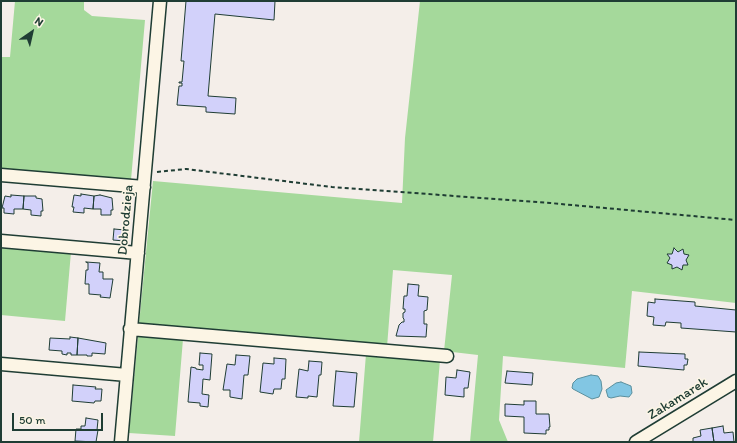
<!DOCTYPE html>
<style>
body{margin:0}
#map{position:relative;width:737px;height:443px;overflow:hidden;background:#f4eee9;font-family:Itim,sans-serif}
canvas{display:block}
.frame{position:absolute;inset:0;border:2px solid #1f3d34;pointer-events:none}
.north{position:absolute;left:12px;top:12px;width:40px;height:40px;-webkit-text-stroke:3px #fcf5e5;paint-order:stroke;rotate:34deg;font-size:11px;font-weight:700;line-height:16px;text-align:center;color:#1f3d34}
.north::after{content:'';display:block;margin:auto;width:14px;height:18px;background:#1f3d34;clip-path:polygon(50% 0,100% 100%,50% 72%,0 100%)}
.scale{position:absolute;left:12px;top:413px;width:91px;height:18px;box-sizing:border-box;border:2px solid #1f3d34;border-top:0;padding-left:5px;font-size:12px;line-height:14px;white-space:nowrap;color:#1f3d34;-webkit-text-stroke:3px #fcf5e5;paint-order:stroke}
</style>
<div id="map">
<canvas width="737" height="443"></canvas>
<div class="frame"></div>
<div class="north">N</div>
<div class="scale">50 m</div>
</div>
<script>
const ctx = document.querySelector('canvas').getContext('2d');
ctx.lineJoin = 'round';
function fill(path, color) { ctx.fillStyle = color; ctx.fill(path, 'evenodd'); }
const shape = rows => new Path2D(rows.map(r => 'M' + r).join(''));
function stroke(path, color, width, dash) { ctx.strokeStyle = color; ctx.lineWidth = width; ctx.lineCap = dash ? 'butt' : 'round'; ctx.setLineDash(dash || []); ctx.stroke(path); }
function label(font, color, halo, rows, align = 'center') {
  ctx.font = font + ' Itim,sans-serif'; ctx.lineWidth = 3; ctx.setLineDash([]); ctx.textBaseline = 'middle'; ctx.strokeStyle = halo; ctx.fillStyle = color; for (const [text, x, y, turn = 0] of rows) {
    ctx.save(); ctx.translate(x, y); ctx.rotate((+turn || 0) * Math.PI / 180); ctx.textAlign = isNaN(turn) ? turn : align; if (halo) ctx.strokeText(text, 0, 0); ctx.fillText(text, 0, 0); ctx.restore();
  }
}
fill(shape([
 [15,1,84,1,84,10,92,16,145,20,131,180,1,170,1,57,10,57],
 [420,1,736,1,736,303,632,291,625,368,503,356,499,420,508,442,470,442,478,355,444,351,452,275,393,270,387,347,139,324,153,181,402,203,405,138],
 [1,246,71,252,65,321,1,315],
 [143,336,183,339,175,436,129,433,138,337],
 [366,354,440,360,433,442,359,442]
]), '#a5d99b');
const water = shape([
 [591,375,598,376,601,381,602,389,599,397,592,399,573,389,572,388,573,383,577,379,591,375],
 [621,382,631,386,632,393,629,397,620,396,611,398,608,397,606,390,616,383,621,382]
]);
fill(water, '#82c6e3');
stroke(water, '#5a8f9d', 1);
const building = shape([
 [186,1,275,1,274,20,215,14,208,96,236,98,235,114,206,112,206,107,177,105,179,86,182,86,182,83,179,83,179,82,182,82,184,61,181,61,186,1],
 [81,194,94,196,93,209,84,208,84,213,73,212,74,207,72,207,74,195,81,196,81,194],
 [11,195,24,196,23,209,14,209,14,214,4,213,4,208,2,208,5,196,11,197,11,195],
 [100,195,112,198,113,210,111,210,111,215,101,215,101,209,93,209,94,196,100,195],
 [24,196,36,196,36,198,42,199,43,211,41,211,41,216,31,215,31,210,23,209,24,196],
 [114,229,125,230,124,241,113,240,114,229],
 [674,248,678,252,683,249,684,254,689,255,686,260,688,265,683,265,682,270,677,267,672,269,672,265,667,263,670,258,667,254,672,254,674,248],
 [86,262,100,263,99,272,103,272,103,279,113,279,110,298,100,297,101,295,89,294,89,284,85,284,86,270,88,270,88,263,86,262],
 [408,284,419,285,418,296,428,297,427,310,424,311,424,324,427,324,426,337,396,336,399,325,402,322,404,322,404,319,403,318,403,313,405,312,405,309,403,309,404,296,407,296,408,284],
 [655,299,695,302,695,306,736,310,736,332,681,328,681,323,666,322,665,326,653,325,654,317,647,316,648,302,655,303,655,299],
 [70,337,78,338,77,355,71,355,71,353,67,353,67,355,62,354,62,351,49,350,50,338,70,339,70,337],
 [78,338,106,343,105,354,92,353,92,356,87,356,87,355,77,355,78,338],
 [639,352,685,354,685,359,688,359,687,365,684,365,684,370,638,366,639,352],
 [200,353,212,354,210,380,203,379,202,394,209,395,208,407,200,406,200,403,188,402,191,367,196,368,196,369,203,370,203,365,199,365,200,353],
 [236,355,250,356,248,375,244,375,242,399,230,397,230,390,223,390,227,364,235,365,236,355],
 [274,358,286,359,285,379,282,379,281,389,274,389,273,394,260,392,263,363,274,364,274,358],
 [309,361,322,362,321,375,319,375,317,397,308,396,308,398,296,397,299,369,308,371,309,361],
 [457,370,470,372,468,388,464,388,464,397,445,395,446,377,456,378,457,370],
 [336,371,357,373,354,407,333,406,336,371],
 [507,371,533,373,532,385,505,383,507,371],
 [73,385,96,387,95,389,102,389,101,401,95,401,94,403,72,401,73,385],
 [524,401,536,401,536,414,549,414,550,427,549,427,549,430,546,430,546,434,524,433,524,417,505,416,505,404,524,405,524,401],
 [86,418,98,420,97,430,98,430,96,442,75,441,76,429,81,429,81,426,85,426,86,418],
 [723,426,724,433,733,432,734,442,714,442,712,428,723,426],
 [712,428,714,442,693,442,693,438,701,436,700,430,712,428]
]);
fill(building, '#d2d1fa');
stroke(building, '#1f3d34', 1);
const minor = shape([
 [1,175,144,187],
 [1,241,138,253],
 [130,329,447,356],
 [1,364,127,375],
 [121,442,160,1],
 [636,442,736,381]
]);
stroke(minor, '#1f3d34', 15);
stroke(shape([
 [157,172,186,169,332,187,550,203,736,220]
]), '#1f3d34', 2, [4, 3]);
stroke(minor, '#fcf5e5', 12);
label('14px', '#1f3d34', '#fcf5e5', [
 ["Dobrodzieja",126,220,-85],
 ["Zakamarek",678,399,-32]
]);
</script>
